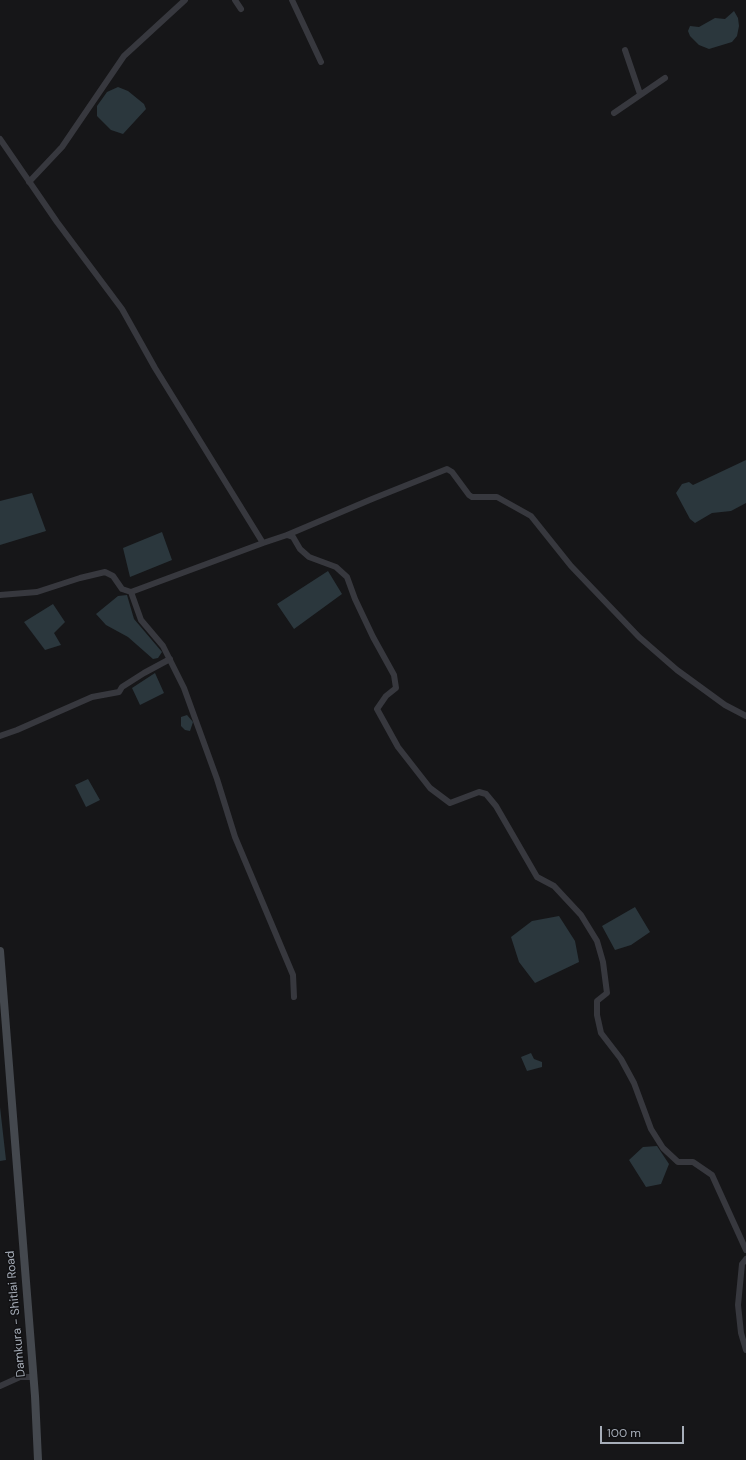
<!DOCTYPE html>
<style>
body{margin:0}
#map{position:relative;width:746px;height:1460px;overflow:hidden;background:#161618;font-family:"DM Sans",sans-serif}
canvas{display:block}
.scale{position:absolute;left:600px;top:1426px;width:84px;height:18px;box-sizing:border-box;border:2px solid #a7aeb9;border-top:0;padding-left:5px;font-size:12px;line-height:14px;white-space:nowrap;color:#a7aeb9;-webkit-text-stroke:3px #111113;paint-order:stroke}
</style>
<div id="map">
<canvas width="746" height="1460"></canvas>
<div class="scale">100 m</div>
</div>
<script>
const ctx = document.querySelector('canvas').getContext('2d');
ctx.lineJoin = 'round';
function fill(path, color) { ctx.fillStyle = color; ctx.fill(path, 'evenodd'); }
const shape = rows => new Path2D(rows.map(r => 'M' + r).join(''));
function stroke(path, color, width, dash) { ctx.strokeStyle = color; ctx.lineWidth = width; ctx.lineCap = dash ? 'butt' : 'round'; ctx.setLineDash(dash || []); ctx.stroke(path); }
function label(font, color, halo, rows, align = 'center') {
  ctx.font = font + ' "DM Sans",sans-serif'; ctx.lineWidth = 3; ctx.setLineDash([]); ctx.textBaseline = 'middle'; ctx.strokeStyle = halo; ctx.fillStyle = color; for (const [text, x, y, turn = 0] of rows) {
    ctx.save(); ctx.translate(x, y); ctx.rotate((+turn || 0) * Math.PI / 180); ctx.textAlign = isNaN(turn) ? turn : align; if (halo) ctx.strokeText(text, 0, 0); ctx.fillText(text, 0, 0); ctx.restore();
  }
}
fill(shape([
 [734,11,738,18,739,26,737,36,732,42,709,49,699,45,690,36,688,31,690,26,699,27,715,18,725,19],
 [118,87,128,91,144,104,146,109,123,134,111,130,97,116,97,106,107,92],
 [746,460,746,503,731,511,712,513,695,523,690,519,676,493,682,484,689,482,693,485],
 [32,493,46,531,0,545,0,501],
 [162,532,172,560,130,577,123,548],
 [328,571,342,594,294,629,277,604],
 [127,595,134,619,162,652,158,658,153,659,128,637,106,625,96,614,118,596],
 [53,604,65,622,54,633,61,645,45,650,24,622],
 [155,673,164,693,140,705,132,688],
 [187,715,193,722,190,731,185,730,181,726,181,717],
 [88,779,100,800,86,807,75,785],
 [635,907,650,932,631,945,615,950,602,926],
 [559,916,575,941,579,962,535,983,519,962,511,937,532,921],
 [531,1053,534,1059,542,1062,542,1067,527,1071,521,1057],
 [0,1107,6,1160,0,1161],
 [657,1146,669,1164,661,1184,646,1187,629,1160,643,1147]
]), '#2b373d');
stroke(shape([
 [235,0,241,9],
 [292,0,321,62],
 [625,50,640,94],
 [614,113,665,78],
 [0,139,57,222,122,309,155,368,263,543],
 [29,182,62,147,124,56,185,0],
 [287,535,372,499,447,469,452,472,469,495,472,497,497,497,531,516,571,566,639,637,677,670,725,705,746,716],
 [131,592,141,620,163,646,184,688,217,779,235,837,293,975,294,997],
 [0,595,37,592,80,578,105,572,113,576,122,589,131,592,263,543,287,535,293,537,300,549,309,557,336,567,347,577,355,599,373,637,394,675,396,688,386,696,377,709,398,747,430,788,450,803,479,792,486,794,496,806,537,877,554,886,581,915,597,941,603,962,607,993,597,1001,597,1015,601,1033,621,1059,634,1083,651,1129,663,1148,678,1162,693,1162,712,1175,746,1250],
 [0,736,17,730,92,697,119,692,122,687,144,673,170,659],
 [746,1259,742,1264,738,1305,741,1333,746,1350],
 [0,1386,20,1377,33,1377]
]), '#37383e', 6);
stroke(shape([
 [0,951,35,1396,38,1460]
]), '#44484e', 8);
label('12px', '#a7aeb9', '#111113', [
 ["Damkura - Shitlai Road",16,1314,-95]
]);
</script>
